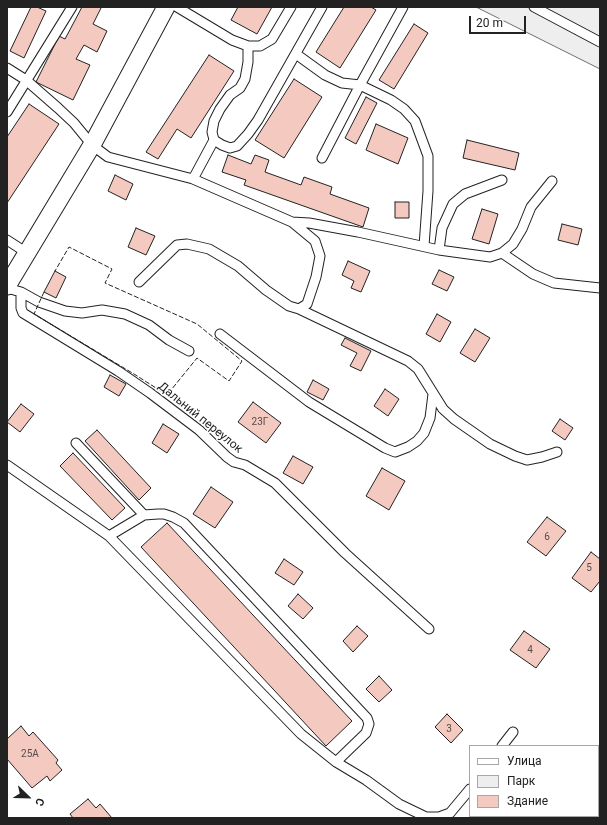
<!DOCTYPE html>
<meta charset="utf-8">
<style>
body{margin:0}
#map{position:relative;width:607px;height:825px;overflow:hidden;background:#fff;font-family:Roboto,sans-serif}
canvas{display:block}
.frame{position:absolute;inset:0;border:8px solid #222;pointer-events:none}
.legend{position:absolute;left:469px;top:745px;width:130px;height:72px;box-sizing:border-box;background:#fff;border:1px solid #a7a7a7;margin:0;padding:5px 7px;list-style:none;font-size:12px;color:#222}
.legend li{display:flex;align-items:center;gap:8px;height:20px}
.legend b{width:20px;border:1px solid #a7a7a7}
.north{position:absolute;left:8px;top:777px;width:40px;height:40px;-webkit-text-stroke:3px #fff;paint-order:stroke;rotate:113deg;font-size:11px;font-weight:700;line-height:16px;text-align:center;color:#222}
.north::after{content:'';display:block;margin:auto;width:14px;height:18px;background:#222;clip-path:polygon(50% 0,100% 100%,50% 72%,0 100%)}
.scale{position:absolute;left:469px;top:16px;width:57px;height:18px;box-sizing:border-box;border:2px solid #222;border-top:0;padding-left:5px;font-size:12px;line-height:14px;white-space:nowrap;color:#222;-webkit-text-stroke:3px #fff;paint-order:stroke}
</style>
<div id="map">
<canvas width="607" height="825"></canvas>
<div class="frame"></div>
<ul class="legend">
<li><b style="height:5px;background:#fff"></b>Улица</li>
<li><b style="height:11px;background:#eee"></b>Парк</li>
<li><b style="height:11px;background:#f3c9c0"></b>Здание</li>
</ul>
<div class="north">С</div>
<div class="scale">20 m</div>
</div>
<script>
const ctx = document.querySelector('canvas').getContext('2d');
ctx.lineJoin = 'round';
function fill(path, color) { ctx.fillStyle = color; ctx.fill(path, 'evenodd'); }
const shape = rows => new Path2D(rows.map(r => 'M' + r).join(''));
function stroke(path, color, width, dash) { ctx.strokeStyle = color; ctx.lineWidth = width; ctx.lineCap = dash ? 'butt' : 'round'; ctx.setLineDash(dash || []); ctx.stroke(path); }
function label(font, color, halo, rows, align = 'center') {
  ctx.font = font + ' Roboto,sans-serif'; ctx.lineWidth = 3; ctx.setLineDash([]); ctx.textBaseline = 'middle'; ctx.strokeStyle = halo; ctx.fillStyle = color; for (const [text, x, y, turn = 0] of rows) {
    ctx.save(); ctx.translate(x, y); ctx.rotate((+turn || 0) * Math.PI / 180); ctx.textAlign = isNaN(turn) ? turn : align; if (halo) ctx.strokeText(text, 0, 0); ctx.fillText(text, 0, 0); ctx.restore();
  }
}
const green = shape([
 [476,7,600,7,600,69,476,7]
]);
fill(green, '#eee');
stroke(green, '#6f6f6f', 1);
const building = shape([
 [31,7,37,7,46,11,24,58,10,51,31,7],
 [82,7,99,7,101,8,93,24,107,31,97,52,84,45,76,59,90,65,73,100,36,82,59,36,65,39,82,7],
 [238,7,272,7,257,34,231,20,238,7],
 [344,7,371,7,376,10,340,68,316,52,344,7],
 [414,24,428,33,394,89,379,80,414,24],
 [209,55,234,71,191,138,177,129,158,159,146,152,209,55],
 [294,79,322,97,284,158,255,140,294,79],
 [366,97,377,103,356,144,345,138,366,97],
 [29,104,59,124,7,203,7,137,29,104],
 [376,124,408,138,398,164,366,150,376,124],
 [467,140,519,153,515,170,463,158,467,140],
 [228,155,251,164,255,155,269,160,265,172,301,185,304,177,332,187,330,194,369,208,363,227,244,185,246,180,222,172,228,155],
 [115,175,133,184,126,200,108,191,115,175],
 [395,202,409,202,409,218,395,218,395,202],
 [482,209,498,214,489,244,472,239,482,209],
 [562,224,582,229,578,245,558,240,562,224],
 [136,228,155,236,146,255,128,247,136,228],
 [348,261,370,271,361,292,351,288,354,281,342,275,348,261],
 [439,270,454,277,447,291,432,284,439,270],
 [55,271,66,277,56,298,44,292,55,271],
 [437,314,451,322,440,342,426,334,437,314],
 [475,329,490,338,475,362,460,353,475,329],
 [345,338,371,351,361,371,350,366,357,353,341,345,345,338],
 [110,375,126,384,119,396,104,387,110,375],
 [313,380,329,389,323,400,307,392,313,380],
 [385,389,399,399,388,416,374,406,385,389],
 [253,402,281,423,266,443,238,422,253,402],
 [21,404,34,414,20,432,7,422,21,404],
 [560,419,573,428,565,440,552,431,560,419],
 [163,424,179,434,167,453,152,443,163,424],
 [97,430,151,488,139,500,85,441,97,430],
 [73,453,125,508,112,520,60,466,73,453],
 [293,456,313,467,303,484,283,473,293,456],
 [382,468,405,481,389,510,366,496,382,468],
 [211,487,233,502,215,528,193,514,211,487],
 [547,517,566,531,546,556,527,542,547,517],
 [167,523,352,721,326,746,141,547,167,523],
 [591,552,600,559,600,581,591,592,572,578,591,552],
 [284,559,303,572,294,585,275,573,284,559],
 [298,594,313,608,303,619,288,606,298,594],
 [357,626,368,636,353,652,343,641,357,626],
 [524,631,550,649,536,668,510,650,524,631],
 [379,676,392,690,379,702,366,689,379,676],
 [447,714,463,730,451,743,435,727,447,714],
 [21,726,29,736,33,732,58,760,56,763,62,770,50,781,47,776,32,788,7,759,7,748,8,747,7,746,7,739,21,726],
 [88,799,96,808,100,804,112,818,73,818,70,814,88,799]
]);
fill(building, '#f3c9c0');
stroke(building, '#222', 1);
const lane = shape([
 [177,7,232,40,248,46,260,46,272,39,291,7],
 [534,7,600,42],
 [248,46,248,62,245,79,240,88,230,95,220,109,214,121,212,132,214,140,222,145,230,148,237,146,248,134,258,120,322,7],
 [296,54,325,75,342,83,360,85,403,7],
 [7,68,26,80,58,108,74,123,92,145,108,157,193,179,292,222,315,241,320,256,316,277,307,304,299,309,289,306,266,290,238,266,209,249,187,244,177,245,139,282],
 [7,112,72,7],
 [322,158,360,85,391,100,404,109,415,121,428,156,428,191,424,246],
 [193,179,214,140],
 [292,222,309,223,358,232,439,250,490,257,502,253,513,244,522,229,531,207,552,181],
 [7,240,27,253],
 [439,250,442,228,453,204,465,194,502,180],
 [502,253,533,274,554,283,600,288],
 [7,288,21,292,21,308,23,313,118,371,150,393,199,430,227,457,234,462,245,465,275,483,345,553,429,629],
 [21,292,39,302,65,311,82,313,102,310,125,314,149,325,169,340,189,351],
 [299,309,408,361,418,369,443,409,454,419,490,444,515,456,527,460,542,457,557,452],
 [220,334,309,402,385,448,395,452,408,447,417,441,424,433,430,418,433,394],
 [76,443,144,515,109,536],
 [7,465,109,536,301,734,336,762,366,780,399,804,426,817,439,817,450,813,470,789],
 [144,515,158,514,164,514,173,517,184,523,367,718,369,724,366,733,336,762],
 [502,746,513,732]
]);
const street = shape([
 [7,286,92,145,166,7]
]);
stroke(lane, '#222', 11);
stroke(street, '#222', 19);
stroke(lane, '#fff', 9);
stroke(street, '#fff', 17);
stroke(shape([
 [44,292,34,314,134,374,167,395,197,358,229,381,242,361,197,324,105,283,112,269,69,247,55,271]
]), '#222', 1, [5, 2]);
label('10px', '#564c4a', null, [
 ["23Г",260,422],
 ["6",547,537],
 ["5",589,568],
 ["4",530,650],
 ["3",449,729],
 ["25А",30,754]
]);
label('12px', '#222', '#fff', [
 ["Дальний переулок",200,418,39]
]);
</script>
